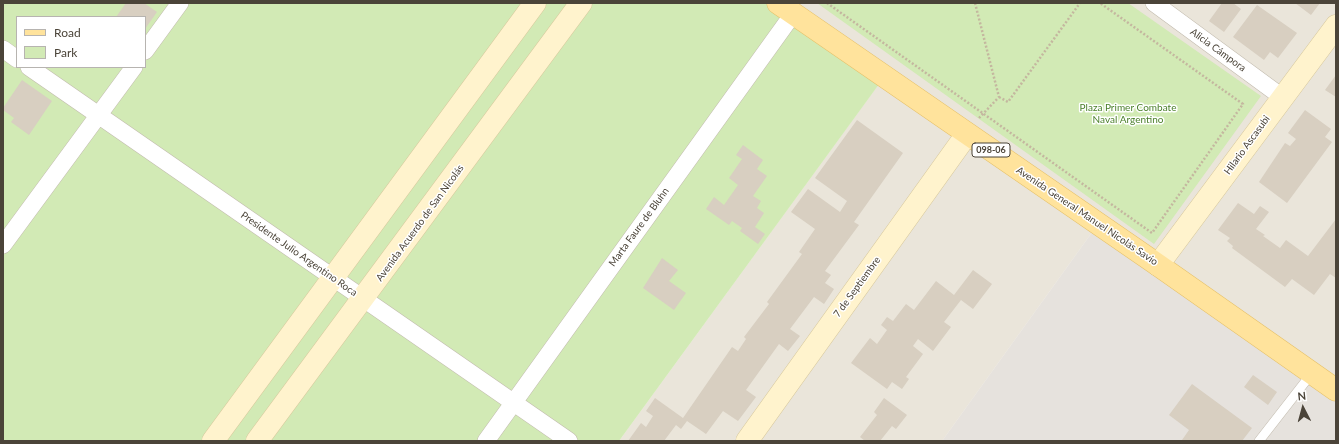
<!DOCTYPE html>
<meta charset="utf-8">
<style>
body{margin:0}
#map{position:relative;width:1339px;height:444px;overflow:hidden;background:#f6f3ec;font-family:Lato,sans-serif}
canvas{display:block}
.frame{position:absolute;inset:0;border:4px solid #4b4439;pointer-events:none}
.legend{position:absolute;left:16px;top:16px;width:130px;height:52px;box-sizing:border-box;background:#fff;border:1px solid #b7b4b0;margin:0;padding:5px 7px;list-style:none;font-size:12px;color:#4b4439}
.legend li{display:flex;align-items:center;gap:8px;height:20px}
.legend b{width:20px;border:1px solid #b7b4b0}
.north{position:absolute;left:1283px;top:388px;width:40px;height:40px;-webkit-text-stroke:3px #fff;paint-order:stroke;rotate:354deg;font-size:11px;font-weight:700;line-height:16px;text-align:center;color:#4b4439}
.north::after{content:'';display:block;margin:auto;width:14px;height:18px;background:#4b4439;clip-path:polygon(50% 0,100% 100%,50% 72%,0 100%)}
</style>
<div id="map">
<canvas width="1339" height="444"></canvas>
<div class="frame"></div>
<ul class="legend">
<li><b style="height:5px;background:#ffe39c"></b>Road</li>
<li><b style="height:11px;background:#d2eab5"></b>Park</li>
</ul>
<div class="north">N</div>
</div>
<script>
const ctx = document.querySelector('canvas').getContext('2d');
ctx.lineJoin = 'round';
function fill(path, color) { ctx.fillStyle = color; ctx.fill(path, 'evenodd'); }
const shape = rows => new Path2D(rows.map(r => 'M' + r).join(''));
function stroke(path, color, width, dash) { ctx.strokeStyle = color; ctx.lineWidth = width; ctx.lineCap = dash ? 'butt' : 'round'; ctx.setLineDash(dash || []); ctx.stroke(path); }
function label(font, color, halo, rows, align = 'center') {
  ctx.font = font + ' Lato,sans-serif'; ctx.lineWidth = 3; ctx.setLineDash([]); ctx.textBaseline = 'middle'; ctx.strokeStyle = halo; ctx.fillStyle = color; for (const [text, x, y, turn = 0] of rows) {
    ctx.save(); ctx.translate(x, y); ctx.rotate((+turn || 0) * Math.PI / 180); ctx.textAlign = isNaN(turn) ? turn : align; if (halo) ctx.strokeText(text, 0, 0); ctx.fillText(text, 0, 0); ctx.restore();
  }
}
fill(shape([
 [778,3,1336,3,1336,390,1098,224,942,441,619,441,884,77]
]), '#eae5da');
fill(shape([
 [1098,224,1336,390,1336,441,942,441]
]), '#e6e2dd');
fill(shape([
 [3,3,778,3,885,76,619,441,3,441],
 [17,17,145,17,145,67,17,67],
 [817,3,1128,3,1261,96,1154,244]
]), '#d2eab5');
fill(shape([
 [126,3,144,3,157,12,145,29,145,17,116,17],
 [1222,3,1233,3,1241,9,1224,32,1209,21],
 [1295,3,1320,3,1311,15],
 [1257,5,1297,33,1278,58,1270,52,1264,60,1233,37],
 [1336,75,1336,97,1325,90],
 [22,80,52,101,29,135,11,122,14,118,3,110,3,108],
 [1305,110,1331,129,1325,137,1332,142,1287,203,1259,182,1285,143,1290,146,1296,139,1288,133],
 [857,120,903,153,854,222,859,225,825,271,831,275,825,283,834,289,824,304,814,297,790,329,800,336,788,351,779,344,746,390,756,397,738,421,723,411,706,434,687,421,681,429,676,425,664,441,628,441,641,423,646,427,653,416,646,411,655,398,683,418,732,347,738,351,746,339,744,337,769,304,767,302,802,254,799,252,815,229,791,212,808,189,840,212,847,201,815,178],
 [743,145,763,160,757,169,767,176,753,196,761,201,757,208,764,213,755,227,765,234,758,244,740,231,742,228,732,221,729,225,706,209,714,197,724,205,738,185,729,178,742,159,736,155],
 [1238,203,1254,214,1260,206,1269,212,1256,229,1265,235,1263,236,1280,248,1286,240,1308,256,1336,219,1336,278,1330,274,1314,295,1292,279,1285,287,1232,248,1233,246,1227,241,1230,238,1218,230],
 [662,258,678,270,669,281,686,293,674,310,643,288],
 [973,270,992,284,973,309,961,300,944,322,951,327,933,351,918,339,913,346,923,354,906,377,909,379,902,389,892,382,887,389,851,363,870,338,877,344,887,330,881,325,887,317,893,321,906,304,914,310,936,281,954,295],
 [1253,375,1277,392,1268,405,1244,387],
 [1192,384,1252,428,1242,441,1184,441,1182,440,1189,430,1169,415],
 [884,398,907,415,896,429,892,426,880,441,865,441,860,437,877,415,874,412]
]), '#d8cfc1');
const lane = shape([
 [1259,441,1312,373]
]);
const street = shape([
 [1154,3,1282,97],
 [3,49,17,59],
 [145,51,180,3],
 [29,67,569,441],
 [3,245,134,67],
 [486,441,793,14]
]);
const secondary = shape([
 [1158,265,1336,26],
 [213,441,535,3],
 [257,441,581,3],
 [747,441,967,134]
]);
const primary = shape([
 [778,3,1158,265,1336,390]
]);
stroke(lane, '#c2bbae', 10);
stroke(street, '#c2bbae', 18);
stroke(secondary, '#d6c79b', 23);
stroke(primary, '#e6c16a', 23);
stroke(shape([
 [827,3,1152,233,1243,104,1100,3],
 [975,3,999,97,979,118],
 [999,97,1008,102,1080,3]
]), '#c4b79f', 2.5, [2, 2]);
stroke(lane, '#fff', 9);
stroke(street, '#fff', 17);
stroke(secondary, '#fff3cd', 22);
stroke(primary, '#ffe39c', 22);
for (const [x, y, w] of [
 [991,150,38]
]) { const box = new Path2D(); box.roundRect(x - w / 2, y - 7, w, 14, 3); ctx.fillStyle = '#fff'; ctx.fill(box); stroke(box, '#4b4439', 1); }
label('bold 9px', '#4b4439', null, [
 ["098-06",991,150]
]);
label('10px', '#4b4439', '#fff', [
 ["Alicia Cámpora",1218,50,36],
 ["Hilario Ascasubi",1247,145,-54],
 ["Avenida General Manuel Nicolás Savio",1087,216,34],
 ["Avenida Acuerdo de San Nicolás",420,223,-54],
 ["Marta Faure de Bluhn",639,227,-54],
 ["Presidente Julio Argentino Roca",299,254,35],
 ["7 de Septiembre",857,287,-54]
]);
label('10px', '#4a7f2a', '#fff', [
 ["Plaza Primer Combate",1128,108],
 ["Naval Argentino",1128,120]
]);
</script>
